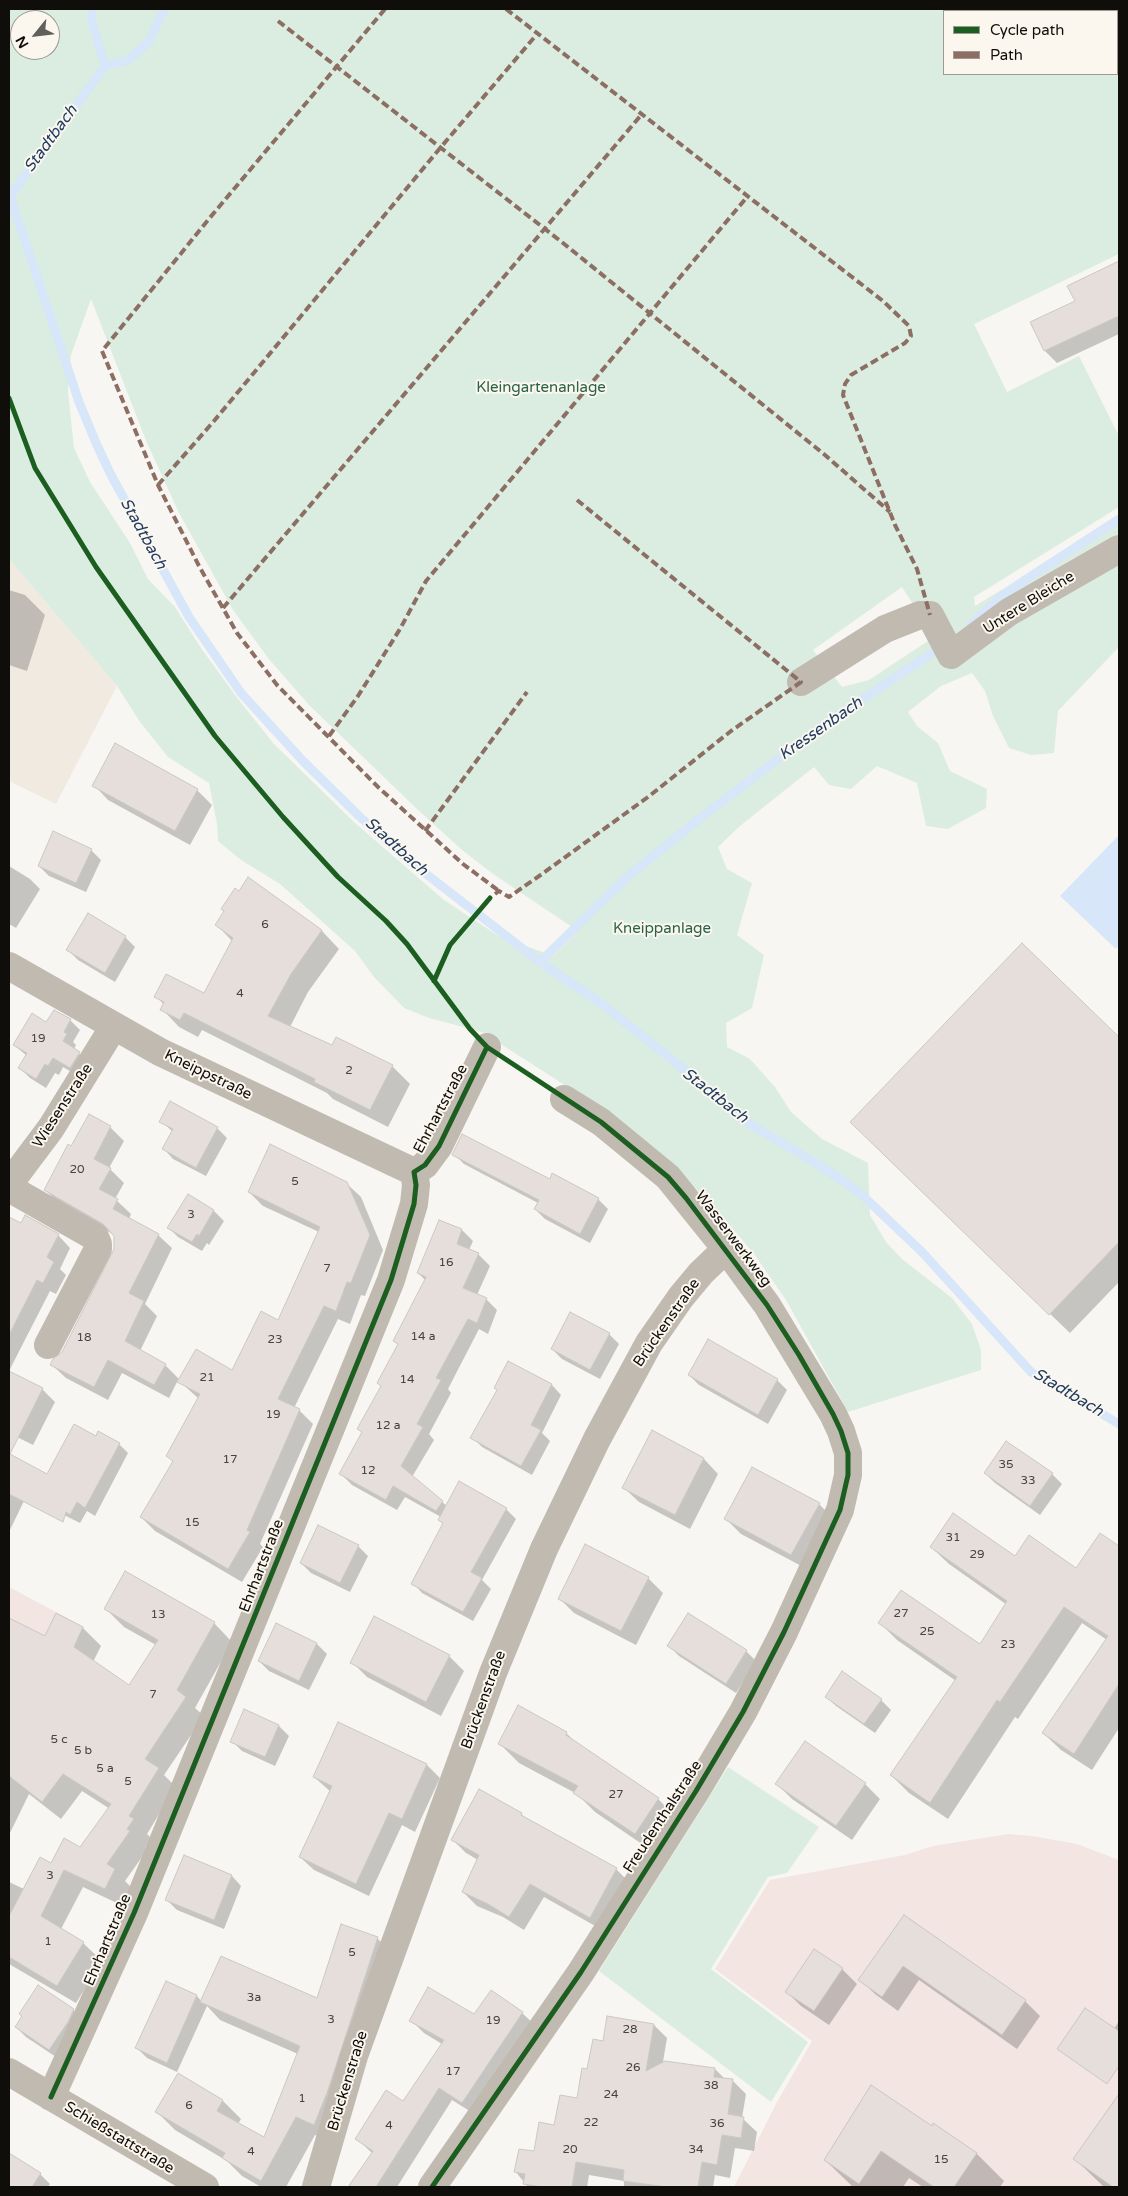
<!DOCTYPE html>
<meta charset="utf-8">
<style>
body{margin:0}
#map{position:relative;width:1128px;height:2196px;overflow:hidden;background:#f8f6f2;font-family:"Varela Round",sans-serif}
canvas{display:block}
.frame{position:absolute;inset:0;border:10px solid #100e0b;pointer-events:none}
.legend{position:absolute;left:943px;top:10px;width:175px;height:65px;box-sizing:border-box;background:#fcf7ee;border:1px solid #9e9a93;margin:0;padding:6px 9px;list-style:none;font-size:15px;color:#100e0b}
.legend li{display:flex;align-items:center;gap:10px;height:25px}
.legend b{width:25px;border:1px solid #9e9a93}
.north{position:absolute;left:10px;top:10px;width:50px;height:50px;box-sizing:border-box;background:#fcf7ee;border:1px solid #9e9a93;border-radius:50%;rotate:241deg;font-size:14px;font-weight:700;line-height:20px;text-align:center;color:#100e0b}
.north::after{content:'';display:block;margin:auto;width:18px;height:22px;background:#615f5c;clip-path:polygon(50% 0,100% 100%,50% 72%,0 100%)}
</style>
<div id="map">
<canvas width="1128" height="2196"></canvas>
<div class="frame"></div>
<ul class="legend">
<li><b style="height:6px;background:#1b5e20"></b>Cycle path</li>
<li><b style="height:6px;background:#8d6e63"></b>Path</li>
</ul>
<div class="north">N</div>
</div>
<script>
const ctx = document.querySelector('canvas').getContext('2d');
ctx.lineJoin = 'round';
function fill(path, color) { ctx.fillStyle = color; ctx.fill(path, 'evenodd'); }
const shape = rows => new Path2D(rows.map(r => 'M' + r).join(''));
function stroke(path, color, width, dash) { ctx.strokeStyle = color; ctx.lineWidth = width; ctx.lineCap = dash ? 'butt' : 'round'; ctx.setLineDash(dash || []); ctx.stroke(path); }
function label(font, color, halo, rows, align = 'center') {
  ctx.font = font + ' "Varela Round",sans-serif'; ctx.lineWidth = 4; ctx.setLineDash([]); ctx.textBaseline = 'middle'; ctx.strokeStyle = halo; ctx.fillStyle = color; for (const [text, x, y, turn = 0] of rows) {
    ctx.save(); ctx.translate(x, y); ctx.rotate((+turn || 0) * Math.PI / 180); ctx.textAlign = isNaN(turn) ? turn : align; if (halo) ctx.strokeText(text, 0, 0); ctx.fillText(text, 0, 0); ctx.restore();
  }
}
fill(shape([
 [9,1587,84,1627,9,1782],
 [1008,1834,1032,1836,1077,1844,1119,1860,1119,2187,734,2187,777,2102,812,2041,715,1969,770,1880,905,1855,933,1846]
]), '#f2e5e2');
fill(shape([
 [9,559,117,686,56,804,9,781]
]), '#f1eae1');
fill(shape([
 [9,9,1119,9,1119,254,974,324,1007,392,1079,356,1119,436,1119,507,974,597,975,606,1119,518,1119,647,1058,711,1054,753,1031,755,1009,748,993,716,985,691,972,673,941,686,908,712,917,726,938,743,950,771,987,789,986,808,948,829,926,826,917,783,877,766,851,789,829,785,814,767,740,826,718,847,727,869,752,883,737,935,764,955,752,1008,726,1023,727,1047,750,1059,775,1087,791,1112,822,1139,868,1163,870,1215,886,1242,902,1259,952,1298,972,1324,981,1350,981,1370,848,1412,786,1300,754,1254,711,1203,668,1163,602,1109,482,1032,429,1018,404,1008,374,977,355,951,280,884,241,860,218,841,217,824,209,783,168,757,140,722,117,686,9,559],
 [944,11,1117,11,1117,74,944,74],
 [20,20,50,20,50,50,20,50],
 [91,299,147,443,179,513,233,610,268,658,309,705,417,809,462,850,493,874,578,931,553,956,497,935,444,900,354,822,274,744,238,699,201,648,175,607,148,579,130,543,90,482,74,448,68,391,71,355],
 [902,587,934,637,869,680,842,687,813,650],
 [728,1767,819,1827,787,1873,768,1877,711,1969,808,2042,771,2102,599,1971]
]), '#dbede1');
fill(shape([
 [1119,835,1119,945,1116,949,1060,896]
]), '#d7e6f8');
fill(shape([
 [1119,263,1119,334,1057,363,1045,351,1076,301,1069,286],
 [9,590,25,595,45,615,27,671,9,665],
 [94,785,197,790,212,805,190,845,108,800],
 [91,850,101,860,86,892,49,876,39,866],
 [9,866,30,879,40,889,16,928,9,924],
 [248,879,322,931,339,949,308,992,290,1027,332,1046,392,1066,410,1084,388,1127,333,1099,327,1093,202,1030,198,1037,179,1027,162,1009,164,1005,156,996,205,995,232,941,217,925],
 [125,937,135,947,115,982,78,960,68,950],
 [1022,945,1119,1039,1119,1282,1070,1333,871,1142],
 [54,1011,70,1020,80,1030,73,1042,76,1045,74,1049,89,1063,80,1077,63,1067,59,1075,55,1073,46,1088,30,1078,20,1068,27,1056,14,1045,47,1024],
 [171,1103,217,1128,227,1138,206,1176,173,1159,164,1149,173,1132,161,1121],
 [110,1127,124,1141,109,1168,124,1183,115,1199,131,1214,129,1219,158,1235,172,1248,145,1304,157,1316,140,1351,165,1365,180,1380,232,1371,278,1322,319,1232,263,1206,249,1192,346,1183,361,1197,383,1250,365,1296,361,1295,350,1324,338,1319,294,1408,299,1410,313,1424,260,1544,263,1547,242,1582,155,1531,141,1517,174,1462,168,1456,199,1399,178,1380,169,1398,122,1373,108,1400,66,1378,52,1365,63,1353,113,1257,116,1236,59,1203,45,1190,72,1148],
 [454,1154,550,1180,598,1199,608,1209,590,1243,545,1219,535,1209,538,1203,464,1164],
 [188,1195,214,1211,224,1221,209,1245,207,1243,202,1251,178,1237,168,1227],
 [12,1220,58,1235,70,1248,60,1269,66,1275,56,1294,50,1291,9,1371,9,1228],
 [440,1222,462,1230,473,1241,469,1250,478,1254,490,1266,477,1295,486,1299,497,1310,488,1334,479,1329,448,1389,451,1393,429,1434,434,1440,412,1477,447,1506,506,1509,516,1519,482,1580,491,1589,473,1621,422,1593,413,1583,444,1525,439,1520,441,1517,405,1497,397,1510,352,1485,341,1474,363,1433,382,1387,399,1345,394,1341,426,1281,418,1273],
 [609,1334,619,1344,600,1379,562,1359,552,1349],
 [508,1363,552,1385,561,1395,542,1433,550,1441,532,1475,482,1447,472,1437,498,1390],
 [9,1372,42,1389,55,1402,33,1445,9,1433],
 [689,1375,777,1380,787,1390,768,1424,699,1385],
 [96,1438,119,1444,128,1453,95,1516,87,1511,80,1523,60,1513],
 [10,1455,37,1474,9,1532,9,1458],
 [704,1459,718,1474,690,1529,639,1502,624,1488],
 [985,1473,1052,1474,1062,1484,1040,1515,995,1483],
 [819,1504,834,1519,807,1569,741,1534,726,1519],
 [1101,1534,1119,1547,1119,1728,1092,1770,1061,1750,1043,1733,1107,1640,1082,1623,1018,1719,1015,1717,948,1819,909,1793,891,1775,956,1681,897,1640,880,1623,980,1646,1007,1605,949,1564,931,1547,1015,1558,1077,1570],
 [358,1546,368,1556,350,1592,311,1573,301,1563],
 [648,1578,663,1593,636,1645,574,1613,559,1598],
 [106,1609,214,1623,232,1642,195,1708,204,1716,164,1775,176,1787,147,1834,151,1838,145,1848,147,1850,125,1881,132,1888,123,1906,83,1887,61,1929,83,1943,102,1961,76,2003,9,1964,9,1882,24,1889,51,1864,81,1849,110,1809,82,1791,61,1819,29,1794,10,1833,9,1832,9,1620,46,1638,57,1615,83,1628,101,1646,93,1662,129,1687,156,1645,124,1627],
 [688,1615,746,1651,756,1661,736,1693,679,1656,669,1646],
 [277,1625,317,1644,327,1654,309,1690,269,1671,259,1661],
 [449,1656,464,1671,441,1716,367,1677,352,1662],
 [827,1697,881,1700,891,1710,875,1733,836,1706],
 [245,1711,279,1726,289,1736,275,1766,242,1751,232,1741],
 [339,1724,427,1765,440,1778,415,1832,402,1825,369,1896,314,1870,300,1857,331,1792,314,1777],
 [566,1733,580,1746,658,1799,678,1819,655,1853,595,1812,577,1794,519,1763,499,1743],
 [777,1784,865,1784,880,1799,852,1840,792,1799],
 [521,1814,528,1821,616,1869,630,1883,604,1931,544,1897,524,1930,503,1917,477,1906,463,1892,478,1860,466,1853,452,1839],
 [232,1876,241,1886,224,1929,177,1910,167,1900],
 [905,1916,1025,2001,1040,2016,1017,2049,919,1980,898,2011,875,1994,860,1979],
 [377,1938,395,1956,333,2142,315,2135,286,2187,261,2187,242,2176,227,2161,175,2130,157,2112,179,2075,223,2101,241,2119,238,2124,264,2139,298,2054,220,2020,207,2006,177,2072,147,2058,137,2048,167,1983,197,1996,202,2002,317,2000],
 [814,1950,842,1969,857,1984,829,2025,801,2006,786,1991],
 [73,2010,83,2020,59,2059,26,2037,16,2027],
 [522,2013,535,2025,476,2115,452,2100,397,2187,349,2187,373,2154,357,2139,404,2103,442,2044,424,2033,411,2020],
 [1119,2021,1119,2060,1090,2040,1114,2029],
 [654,2025,667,2038,663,2062,715,2069,725,2079,732,2080,746,2094,742,2118,757,2132,754,2151,735,2148,730,2178,715,2175,713,2187,624,2187,624,2181,589,2175,587,2187,528,2187,515,2171,535,2153,578,2099,588,2070,604,2042],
 [1114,2104,1119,2107,1119,2187,1104,2187,1075,2159],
 [933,2125,977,2154,1004,2181,1000,2187,923,2187,909,2178,903,2187,853,2187,825,2160,932,2127],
 [9,2155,40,2174,50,2184,48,2187,9,2187]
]), '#0003');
stroke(shape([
 [92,9,92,22,105,66],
 [164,9,149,41,129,60,105,66,10,196,79,402,96,443,111,475,189,617,241,693,303,761,359,816,408,860,540,962,602,1004,669,1057,743,1120,824,1168,860,1193,923,1253,1031,1372,1119,1424],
 [971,624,997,600,1025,580,1119,519],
 [540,962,626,878,699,819,823,725,943,646]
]), '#d7e6f8', 9);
const building = shape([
 [1119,261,1119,316,1044,351,1030,322,1075,301,1067,286,1119,261],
 [115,743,198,789,175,831,92,786,115,743],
 [53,831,92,849,76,883,38,866,53,831],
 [248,877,322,930,291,974,268,1016,332,1045,336,1037,393,1065,370,1110,314,1082,315,1079,184,1013,180,1020,160,1010,164,1002,154,997,166,974,204,993,233,938,215,925,224,911,221,909,235,888,239,891,248,877],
 [88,913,126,936,105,973,66,950,88,913],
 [1022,943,1119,1037,1119,1242,1049,1315,850,1122,1022,943],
 [54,1010,71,1019,64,1032,67,1034,63,1041,80,1052,70,1068,53,1058,48,1066,45,1064,36,1079,18,1068,27,1053,13,1045,32,1013,46,1022,54,1010],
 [170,1101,218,1127,196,1168,162,1149,173,1129,159,1122,170,1101],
 [89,1114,111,1126,94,1159,111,1168,99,1189,118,1199,113,1209,159,1234,129,1293,144,1301,125,1341,166,1364,154,1385,108,1360,94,1387,50,1365,53,1359,62,1352,114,1249,114,1236,103,1224,44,1190,68,1144,71,1146,89,1114],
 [462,1134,550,1179,552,1173,599,1198,580,1234,534,1209,539,1200,452,1155,462,1134],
 [270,1144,347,1182,370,1235,351,1283,347,1282,336,1311,324,1306,278,1399,300,1409,247,1530,250,1532,228,1569,140,1517,173,1461,166,1456,200,1394,177,1382,196,1349,232,1370,261,1311,278,1320,320,1227,248,1192,270,1144],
 [188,1194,214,1210,199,1236,197,1234,192,1242,167,1228,188,1194],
 [25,1215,59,1234,47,1257,54,1262,43,1283,37,1280,9,1335,9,1217,21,1223,25,1215],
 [439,1220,462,1229,457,1244,479,1253,463,1288,487,1298,477,1323,468,1319,436,1378,441,1380,417,1424,423,1427,401,1466,443,1501,436,1511,393,1486,386,1500,339,1474,362,1432,357,1429,381,1386,377,1383,398,1344,393,1341,426,1277,417,1273,439,1220],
 [570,1312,610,1333,590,1370,551,1349,570,1312],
 [708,1339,778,1379,758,1415,688,1375,708,1339],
 [508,1361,552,1384,531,1425,541,1430,521,1466,470,1438,497,1390,494,1388,508,1361],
 [9,1371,43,1388,10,1454,47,1474,74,1424,96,1436,98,1431,120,1443,85,1508,77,1502,70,1515,66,1512,63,1522,9,1494,9,1371],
 [652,1430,704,1458,675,1515,622,1488,652,1430],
 [1006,1441,1053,1473,1030,1506,984,1473,1006,1441],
 [752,1467,820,1503,791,1555,724,1519,752,1467],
 [459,1481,507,1508,471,1572,482,1578,463,1612,411,1584,443,1523,438,1520,459,1481],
 [953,1513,1015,1556,1029,1535,1076,1568,1100,1533,1119,1546,1119,1684,1074,1754,1042,1733,1108,1636,1064,1607,1000,1702,997,1700,930,1803,890,1775,957,1677,878,1623,901,1590,980,1644,1007,1601,930,1547,953,1513],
 [318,1525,359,1545,340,1583,300,1563,318,1525],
 [585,1544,649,1577,621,1631,558,1599,585,1544],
 [125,1571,215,1622,177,1690,186,1697,145,1759,159,1768,129,1816,134,1819,127,1829,130,1831,107,1864,115,1869,105,1889,64,1870,41,1916,84,1942,57,1986,9,1957,9,1916,40,1857,51,1863,64,1838,80,1847,111,1804,63,1774,42,1802,9,1776,9,1618,45,1636,56,1613,83,1627,74,1647,129,1685,158,1640,104,1609,125,1571],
 [688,1613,747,1650,726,1684,667,1646,688,1613],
 [374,1616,450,1655,426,1702,350,1663,374,1616],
 [276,1623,317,1643,299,1681,258,1661,276,1623],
 [842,1671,882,1699,864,1724,825,1697,842,1671],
 [518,1705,567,1732,566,1735,659,1798,635,1834,573,1793,578,1786,498,1744,518,1705],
 [244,1709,279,1725,265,1757,230,1742,244,1709],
 [338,1722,427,1764,402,1819,389,1813,356,1884,299,1857,332,1786,313,1777,338,1722],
 [805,1741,866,1783,836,1826,775,1784,805,1741],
 [479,1789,522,1813,521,1815,617,1868,590,1918,530,1884,509,1917,488,1904,462,1892,479,1855,451,1840,479,1789],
 [184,1855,232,1875,214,1920,165,1900,184,1855],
 [904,1915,1026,2000,1002,2035,903,1966,882,1997,858,1980,904,1915],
 [341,1924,378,1937,327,2093,314,2125,296,2117,261,2181,222,2158,225,2153,155,2112,178,2073,223,2100,217,2111,264,2137,300,2046,200,2002,221,1956,317,1998,341,1924],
 [814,1949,843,1968,814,2011,785,1992,814,1949],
 [166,1981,197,1995,167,2063,135,2048,166,1981],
 [38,1985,74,2009,68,2022,49,2050,15,2027,22,2016,19,2014,38,1985],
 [428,1987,474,2014,491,1990,523,2012,462,2103,439,2088,376,2187,348,2187,373,2151,355,2139,386,2090,403,2101,444,2040,409,2021,428,1987],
 [1085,2008,1119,2031,1119,2066,1107,2084,1057,2049,1085,2008],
 [607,2016,654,2024,646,2071,665,2061,715,2068,714,2077,733,2079,728,2114,744,2117,741,2138,722,2135,717,2165,702,2162,698,2187,666,2187,623,2181,624,2170,576,2162,572,2187,542,2187,523,2184,525,2174,514,2172,519,2149,534,2151,539,2122,554,2125,560,2095,577,2098,582,2068,587,2069,593,2039,603,2041,607,2016],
 [871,2085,932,2126,933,2123,977,2153,954,2187,934,2187,881,2151,859,2184,824,2160,871,2085],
 [1119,2094,1119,2187,1113,2187,1073,2159,1119,2094],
 [9,2153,41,2173,32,2187,9,2187,9,2153]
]);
fill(building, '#e6dedb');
stroke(building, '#cac7c5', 1);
stroke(shape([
 [801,682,885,629,920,615,930,615,951,655,1009,612,1119,549],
 [9,966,160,1052,414,1172],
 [9,1184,51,1128,114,1026],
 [9,1188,95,1237,98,1244,98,1249,48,1345],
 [9,2072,205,2187],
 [51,2097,134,1913,391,1280,414,1204,416,1185,414,1172,425,1165,439,1146,487,1047],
 [316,2187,354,2056,493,1673,544,1549,597,1439,649,1343,681,1297,701,1273,726,1249],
 [432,2187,581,1972,696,1791,743,1712,784,1632,840,1510,848,1475,848,1453,841,1431,833,1414,767,1305,726,1249,668,1177,601,1122,564,1099]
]), '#c1bab1', 28);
stroke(shape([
 [385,9,208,220,102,351,158,485,199,566,237,633,277,685,378,787,463,864,499,891],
 [506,9,883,301,909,326,911,336,905,343,851,375,845,384,843,395,895,525,917,569,930,615],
 [278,21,563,243,825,455,890,512],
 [158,485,214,421,441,147,538,33],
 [223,608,642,114],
 [329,736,358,696,400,629,426,581,747,197],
 [425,831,527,692],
 [495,894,499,891,509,897,542,874,648,797,731,731,801,682,577,500]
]), '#8d6e63', 4, [8, 4]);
stroke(shape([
 [9,398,35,468,96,567,215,736,283,817,338,877,386,921,407,944,470,1029,487,1047,601,1122,668,1177,686,1198,767,1305,799,1355,833,1414,841,1431,848,1453,848,1475,840,1510,784,1632,743,1712,696,1791,581,1972,432,2187],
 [434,981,450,945,490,898],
 [51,2097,134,1913,391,1280,414,1204,416,1185,414,1172,425,1165,439,1146,487,1047]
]), '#1b5e20', 5);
label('12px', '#46423f', null, [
 ["6",265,925],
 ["4",240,994],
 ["19",38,1039],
 ["2",349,1071],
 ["20",77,1170],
 ["5",295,1182],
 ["3",191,1215],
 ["16",446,1263],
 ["7",327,1269],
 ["14 a",423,1337],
 ["18",84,1338],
 ["23",275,1340],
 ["21",207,1378],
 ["14",407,1380],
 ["19",273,1415],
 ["12 a",388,1426],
 ["17",230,1460],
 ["35",1006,1465],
 ["12",368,1471],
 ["33",1028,1481],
 ["15",192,1523],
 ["31",953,1538],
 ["29",977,1555],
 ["27",901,1614],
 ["13",158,1615],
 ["25",927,1632],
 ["23",1008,1645],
 ["7",153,1695],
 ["5 c",59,1740],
 ["5 b",83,1751],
 ["5 a",105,1769],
 ["5",128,1782],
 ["27",616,1795],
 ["3",50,1876],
 ["1",48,1942],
 ["5",352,1953],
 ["3a",254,1998],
 ["3",331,2020],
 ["19",493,2021],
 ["28",630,2030],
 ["26",633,2068],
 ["17",453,2072],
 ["38",711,2086],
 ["24",611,2095],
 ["1",302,2099],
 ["6",189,2106],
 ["22",591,2123],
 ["36",717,2124],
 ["4",389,2126],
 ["20",570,2150],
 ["34",696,2150],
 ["4",251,2152],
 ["15",941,2160]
]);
label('15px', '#296349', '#fcf7ee', [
 ["Kleingartenanlage",541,388],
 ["Kneippanlage",662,929]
]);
label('15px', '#100e0b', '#fcf7ee', [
 ["Untere Bleiche",1029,603,-32],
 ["Kneippstraße",208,1075,26],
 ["Wiesenstraße",63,1106,-57],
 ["Ehrhartstraße",441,1109,-62],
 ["Wasserwerkweg",733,1239,53],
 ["Brückenstraße",667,1323,-55],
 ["Ehrhartstraße",262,1566,-69],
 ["Brückenstraße",484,1700,-70],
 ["Freudenthalstraße",663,1817,-57],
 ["Ehrhartstraße",108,1940,-67],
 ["Brückenstraße",348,2081,-73],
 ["Schießstattstraße",119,2138,31]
]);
label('italic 16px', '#1f3c62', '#fcf7ee', [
 ["Stadtbach",51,139,-54],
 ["Stadtbach",143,534,61],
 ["Kressenbach",821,729,-35],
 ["Stadtbach",396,847,42],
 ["Stadtbach",715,1096,38],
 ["Stadtbach",1068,1393,31]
]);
</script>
